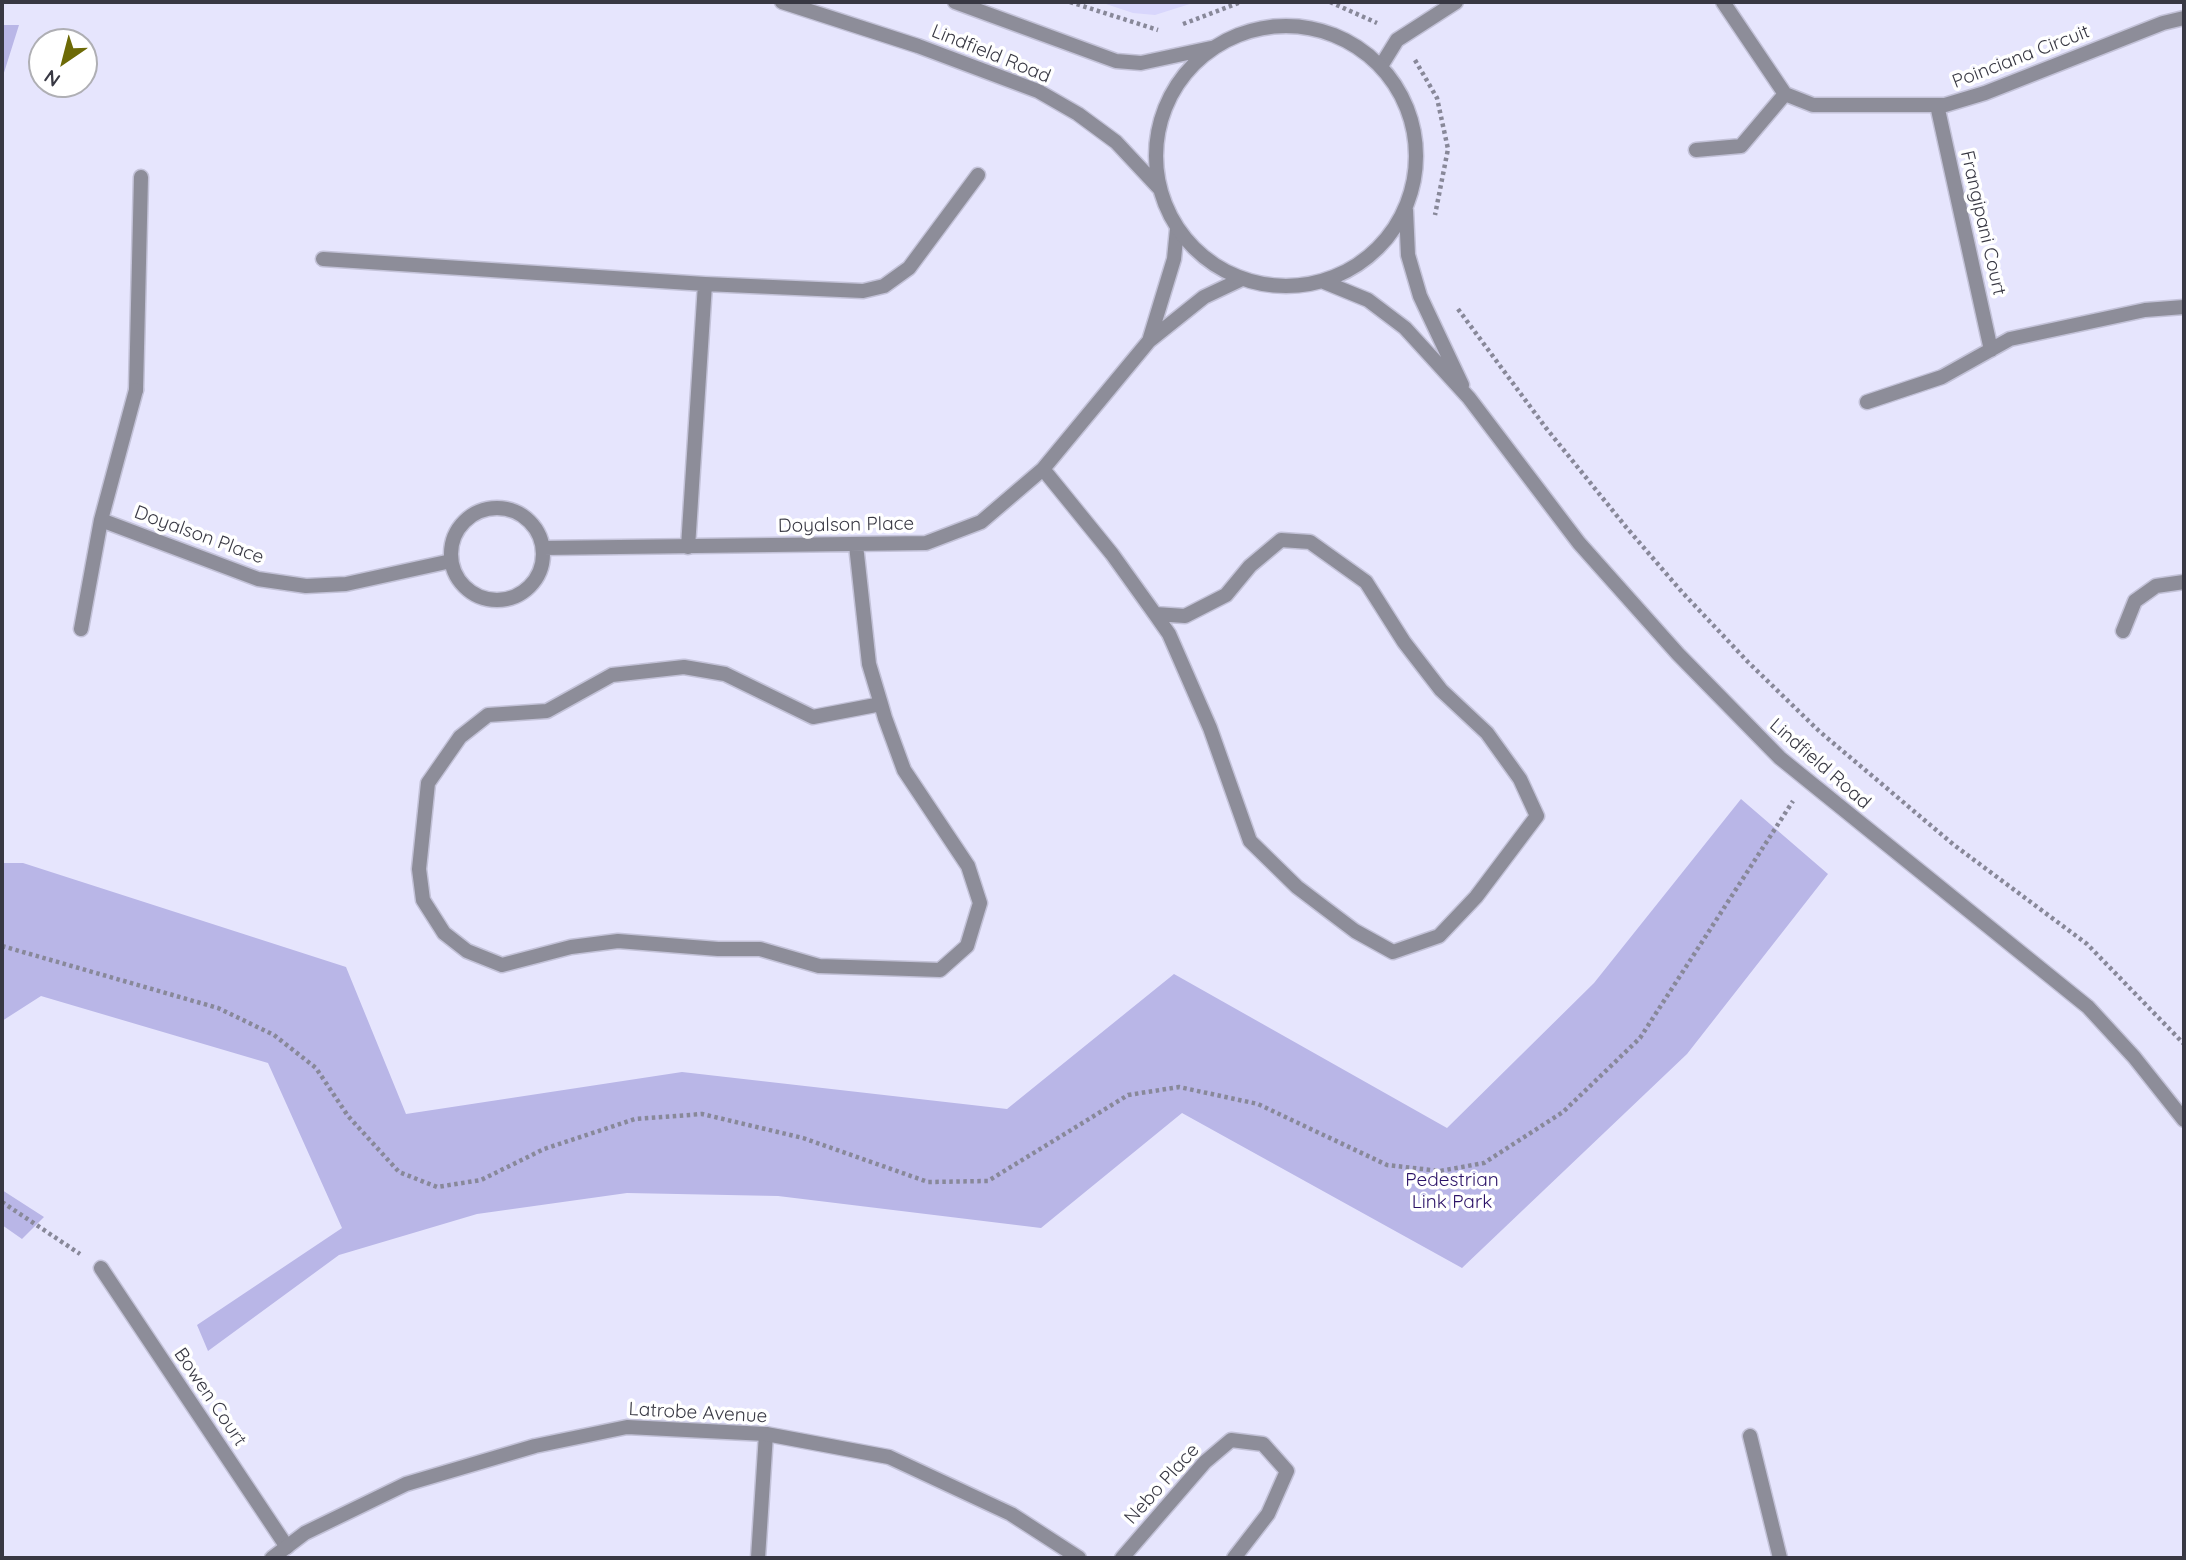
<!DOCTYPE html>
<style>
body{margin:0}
#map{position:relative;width:2186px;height:1560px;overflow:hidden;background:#e6e5fd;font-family:Quicksand,sans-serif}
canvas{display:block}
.frame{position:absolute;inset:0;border:4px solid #383843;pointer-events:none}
.north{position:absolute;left:28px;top:28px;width:70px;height:70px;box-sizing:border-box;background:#fff;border:2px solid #afafb4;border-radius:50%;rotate:215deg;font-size:19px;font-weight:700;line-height:28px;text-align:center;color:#383843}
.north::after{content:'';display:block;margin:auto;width:24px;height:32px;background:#6d6a06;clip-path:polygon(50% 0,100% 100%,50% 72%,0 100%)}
</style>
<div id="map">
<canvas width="2186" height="1560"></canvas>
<div class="frame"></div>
<div class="north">N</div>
</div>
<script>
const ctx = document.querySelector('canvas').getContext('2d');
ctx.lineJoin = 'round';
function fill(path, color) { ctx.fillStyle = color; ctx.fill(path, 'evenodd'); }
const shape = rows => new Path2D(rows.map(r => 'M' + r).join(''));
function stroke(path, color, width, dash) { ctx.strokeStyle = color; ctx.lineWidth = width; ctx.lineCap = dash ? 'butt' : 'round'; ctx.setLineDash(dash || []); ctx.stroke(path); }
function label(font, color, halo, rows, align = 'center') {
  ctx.font = font + ' Quicksand,sans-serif'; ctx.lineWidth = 7; ctx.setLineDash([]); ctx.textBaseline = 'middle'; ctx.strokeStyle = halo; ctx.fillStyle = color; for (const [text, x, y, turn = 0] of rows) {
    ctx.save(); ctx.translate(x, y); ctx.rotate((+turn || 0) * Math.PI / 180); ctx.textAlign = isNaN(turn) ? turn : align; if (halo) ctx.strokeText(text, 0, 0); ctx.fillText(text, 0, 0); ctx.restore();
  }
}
fill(shape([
 [1100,2,1196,2,1155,15,1133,13]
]), '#d8d6fc');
fill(shape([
 [2,25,19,25,2,79],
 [1741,799,1828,874,1687,1054,1462,1268,1182,1113,1041,1228,778,1196,627,1193,477,1214,339,1255,208,1351,197,1325,342,1228,268,1063,41,996,2,1021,2,863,23,863,346,967,406,1114,682,1072,1007,1109,1174,974,1447,1128,1594,983],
 [2,1190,44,1217,22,1239,2,1225]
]), '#b9b6e7');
const service = shape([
 [1723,2,1785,94,1813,105,1945,105,1985,93,2163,23,2184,18],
 [1381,66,1397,40,1456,2],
 [1937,105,1991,350],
 [1696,150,1741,146,1785,94],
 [323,259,705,284,863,291,884,286,909,268,978,175],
 [136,390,141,177],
 [1867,402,1942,377,2010,339,2145,310,2184,307],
 [688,547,705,284],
 [2123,631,2135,601,2156,586,2184,582]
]);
const minor = shape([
 [1149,341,1174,259,1177,229],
 [1043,469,1112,554,1155,614,1169,634,1210,728,1250,841,1297,887,1355,931,1393,952,1439,936,1476,897,1537,816,1520,779,1487,733,1441,690,1404,642,1366,582,1310,542,1281,540,1250,566,1226,595,1185,616,1155,614],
 '451 554a46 46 0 1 1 92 0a46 46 0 1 1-92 0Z',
 [101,520,258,579,306,586,346,584,451,561],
 [856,545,869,664,881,704,885,718,904,770,968,866,980,903,967,946,940,970,819,966,760,949,718,949,618,941,571,947,502,965,467,951,444,933,423,900,419,869,428,783,460,737,488,715,547,711,612,675,684,667,725,674,813,717,881,704],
 [543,548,926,543,981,522,1043,469,1149,341,1204,297,1242,279],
 [81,629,101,520,136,390],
 [101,1268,287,1547],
 [1750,1436,1780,1558],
 [758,1558,766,1434],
 [1122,1558,1205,1462,1231,1440,1263,1444,1287,1471,1268,1514,1234,1558]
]);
const tertiary = shape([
 [782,2,918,46,1038,91,1078,114,1116,142,1159,188],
 [955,2,1116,61,1141,63,1211,48],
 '1156 156a130 130 0 1 1 260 0a130 130 0 1 1-260 0Z',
 [1406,210,1408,255,1420,296,1462,385],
 [1324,282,1368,300,1405,328,1469,398,1579,543,1678,654,1780,758,2088,1007,2134,1057,2184,1120],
 [272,1558,305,1533,406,1484,535,1446,627,1427,766,1434,889,1457,1011,1514,1079,1558]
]);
stroke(service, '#c3c2d8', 17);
stroke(minor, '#c3c2d8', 17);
stroke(tertiary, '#c3c2d8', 17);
stroke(shape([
 [1070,2,1158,30],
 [1330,2,1377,23],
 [1183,24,1241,2],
 [1415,60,1437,98,1448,149,1435,215],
 [1458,309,1546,428,1626,527,1682,592,1748,662,1819,731,1954,845,2087,944,2184,1044],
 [2,946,218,1008,274,1035,316,1068,348,1116,399,1172,437,1187,481,1180,544,1149,635,1119,702,1114,803,1138,928,1182,988,1181,1128,1095,1179,1087,1258,1104,1387,1165,1440,1171,1484,1163,1563,1112,1640,1038,1793,801],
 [2,1202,80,1254]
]), '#889', 4.5, [3.5, 3.5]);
stroke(service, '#8d8d99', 14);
stroke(minor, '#8d8d99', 14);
stroke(tertiary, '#8d8d99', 14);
label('19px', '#383843', '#fff', [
 ["Lindfield Road",991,54,22],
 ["Poinciana Circuit",2021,57,-21],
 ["Frangipani Court",1983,223,77],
 ["Doyalson Place",846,525,-1],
 ["Doyalson Place",199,535,20],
 ["Lindfield Road",1820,764,41],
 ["Bowen Court",210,1397,56],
 ["Latrobe Avenue",698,1413,3],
 ["Nebo Place",1162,1484,-48]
]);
label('19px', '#2b1267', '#fff', [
 ["Pedestrian",1452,1180],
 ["Link Park",1452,1202]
]);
</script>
